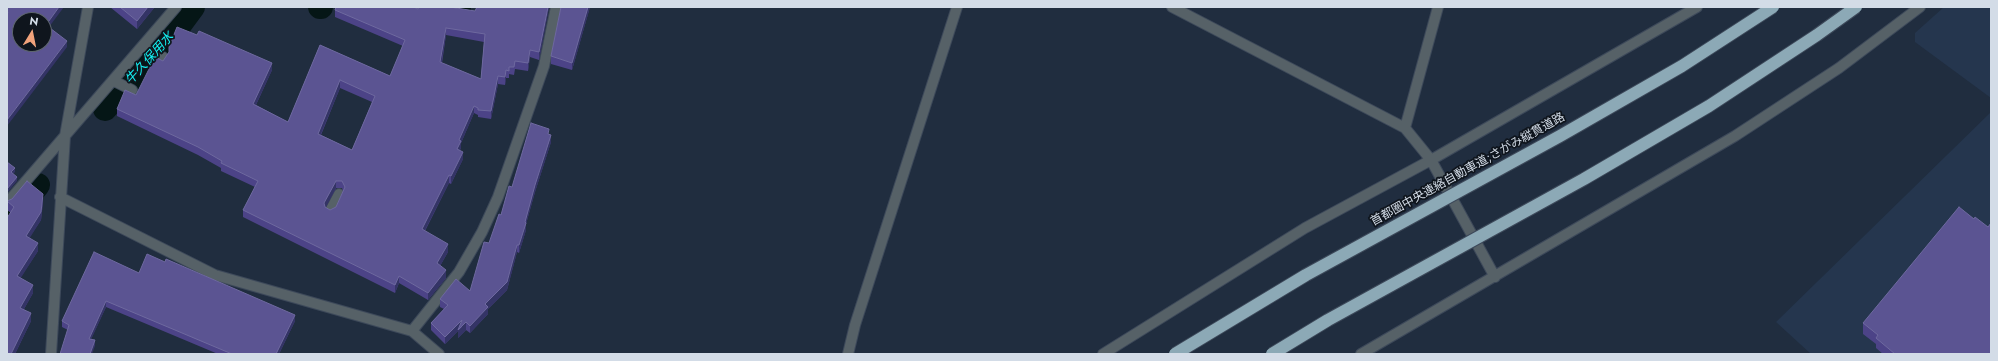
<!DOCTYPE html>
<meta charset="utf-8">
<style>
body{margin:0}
#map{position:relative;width:1998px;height:361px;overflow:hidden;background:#202d3f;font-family:Jost,sans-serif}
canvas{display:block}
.frame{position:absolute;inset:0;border:8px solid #d3dce7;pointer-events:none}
.north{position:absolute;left:12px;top:12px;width:40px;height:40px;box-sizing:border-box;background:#0f151d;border:1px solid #5d656e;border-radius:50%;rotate:10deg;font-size:11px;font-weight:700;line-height:16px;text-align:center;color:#d3dce7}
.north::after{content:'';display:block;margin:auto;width:14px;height:18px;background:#f1a27b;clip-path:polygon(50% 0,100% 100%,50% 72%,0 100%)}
</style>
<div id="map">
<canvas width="1998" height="361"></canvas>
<div class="frame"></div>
<div class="north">N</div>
</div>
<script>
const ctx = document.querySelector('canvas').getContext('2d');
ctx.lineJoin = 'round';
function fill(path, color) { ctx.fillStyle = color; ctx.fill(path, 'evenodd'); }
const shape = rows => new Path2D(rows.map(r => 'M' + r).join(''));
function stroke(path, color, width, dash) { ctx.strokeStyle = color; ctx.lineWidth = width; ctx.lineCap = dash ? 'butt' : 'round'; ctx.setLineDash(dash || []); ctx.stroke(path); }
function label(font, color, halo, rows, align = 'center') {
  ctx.font = font + ' Jost,"Noto Sans JP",sans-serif'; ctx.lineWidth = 3.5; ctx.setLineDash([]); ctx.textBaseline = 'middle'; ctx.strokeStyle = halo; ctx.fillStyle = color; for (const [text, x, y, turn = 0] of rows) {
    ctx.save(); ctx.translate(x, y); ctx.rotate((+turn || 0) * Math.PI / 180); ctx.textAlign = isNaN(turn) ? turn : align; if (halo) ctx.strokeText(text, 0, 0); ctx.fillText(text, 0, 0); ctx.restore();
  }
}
fill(shape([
 [1944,7,1991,7,1991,98,1915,42,1915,33],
 [1991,112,1991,354,1811,354,1776,322]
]), '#25364e');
stroke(shape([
 [320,7,321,7],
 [456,7,459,7],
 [105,109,176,30,193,7],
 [7,222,38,185]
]), '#051616', 24);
const minor = shape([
 [1172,7,1405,128,1431,160,1495,277],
 [143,47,163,57],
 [114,81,132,90],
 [1405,128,1438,7],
 [60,197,215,275,412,331,439,354],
 [7,203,176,7],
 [330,211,339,194],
 [412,331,459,272,482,232,498,197,544,66,556,7],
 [51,354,65,136,88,7],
 [848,354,855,325,957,7],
 [1103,354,1305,228,1431,160,1697,7],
 [1361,354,1735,136,1839,68,1920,7]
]);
stroke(minor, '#3d495a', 12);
stroke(minor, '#566167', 10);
const motorwayBridge = shape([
 [1175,354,1306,275,1560,136,1682,66,1773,7],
 [1272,354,1328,320,1584,179,1709,106,1817,35,1856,7]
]);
stroke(motorwayBridge, '#3d495a', 14, []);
stroke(motorwayBridge, '#8ca9b6', 12);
fill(shape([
 [110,7,154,7,154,8,137,29],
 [477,7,549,7,539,60,530,57,528,71,515,69,514,75,509,74,509,78,506,78,505,85,498,84,491,119,478,117,478,115,474,113,461,143,461,148,460,150,463,159,451,184,449,183,425,231,448,252,440,266,446,278,428,300,399,283,395,293,243,217,243,210,255,187,221,171,221,168,198,155,117,116,117,109,136,95,163,61,272,70,256,105,288,122,320,45,390,76,403,46,335,17,335,10,418,9,475,11],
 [446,35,484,42,481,79,442,63],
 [340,88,372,102,352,150,321,135],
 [336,188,342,188,343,191,336,207,330,210,325,208],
 [561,7,590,7,572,70,551,64,551,56],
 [549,134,551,142,535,192,526,224,526,230,519,253,517,252,507,290,488,309,488,314,470,333,466,330,458,338,459,330,445,344,431,330,431,323,444,309,440,307,440,299,470,291,512,187],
 [7,201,43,202,41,220,29,238,38,251,20,278,33,293,24,309,31,321,15,354,11,213,7,210],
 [1974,219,1988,227,1991,354,1883,354,1876,348,1876,344,1863,334,1863,323],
 [139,273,295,321,279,354,218,354,106,307,91,339,95,346,68,330,62,327,62,321]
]), '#4c4387');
fill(shape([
 [59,7,64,7,46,31,46,25],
 [148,7,154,7,154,8,137,29,137,21],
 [548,7,549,7,539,60,539,52],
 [588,7,590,7,572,70,572,63],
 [446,28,446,35,440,70,440,62],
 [67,41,67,47,7,126,7,120],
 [530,50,530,57,528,71,528,63],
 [272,63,272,70,253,111,253,104],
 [506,70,506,78,505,85,505,77],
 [498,76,498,84,491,119,491,111],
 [340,80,340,88,318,141,318,134],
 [474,106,474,113,461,143,461,148,457,156,457,149,459,140],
 [551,135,551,142,535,192,526,224,526,230,519,253,519,245,525,222,535,185],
 [463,152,463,159,451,184,451,176],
 [15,168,15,172,11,176,11,172],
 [449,175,449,183,422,236,422,229],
 [17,177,17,181,7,193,7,189],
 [336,181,336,188,324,211,324,203],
 [43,194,43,202,41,220,26,244,26,236],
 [38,243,38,251,17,284,17,276],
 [448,244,448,252,437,271,437,263],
 [517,245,517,252,507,290,488,309,488,314,470,333,470,326,485,304],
 [446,270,446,278,428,300,428,293],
 [399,276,399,283,395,293,395,285],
 [33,285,33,293,20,316,20,308],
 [106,301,106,307,89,344,89,339],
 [31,313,31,321,15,354,11,354],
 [295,315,295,321,279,354,276,354],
 [462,320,462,327,445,344,445,337],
 [466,322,466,330,458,338,458,330],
 [95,340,95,346,92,354,90,354]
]), '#343466');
const building = shape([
 [7,7,59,7,46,25,67,41,7,120,7,14,8,12,7,12,7,7],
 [20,20,44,20,44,44,20,44,20,20],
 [120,7,148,7,137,21,120,7],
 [336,7,414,7,418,9,419,7,450,7,475,11,477,7,548,7,539,52,530,50,528,63,515,61,514,67,509,67,509,71,506,70,505,77,498,76,491,111,478,110,478,108,474,106,459,140,461,141,457,149,463,152,451,176,449,175,422,229,448,244,437,263,446,270,428,293,399,276,395,285,243,210,258,181,221,163,222,161,198,147,117,109,125,90,136,95,155,57,163,61,169,52,169,47,177,27,197,35,199,31,272,63,253,104,288,122,320,45,390,76,405,40,335,10,336,7],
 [446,28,485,34,481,79,440,62,446,28],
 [340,80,375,96,352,150,318,134,340,80],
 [336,181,342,181,345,187,336,207,330,210,325,207,324,203,336,181],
 [561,7,588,7,572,63,551,56,561,7],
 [531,123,549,129,548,134,551,135,535,185,525,222,526,223,519,245,517,245,507,282,485,304,488,307,470,326,466,322,458,330,462,320,445,337,431,323,448,305,440,299,456,279,470,291,484,242,489,243,499,214,501,215,509,186,512,187,531,123],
 [7,162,15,168,11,172,17,177,7,189,7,162],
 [27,181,43,194,41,212,26,236,38,243,17,276,33,285,20,308,31,313,11,354,7,354,7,218,14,207,7,201,12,199,27,181],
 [1959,207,1974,219,1975,217,1988,227,1991,223,1991,354,1895,354,1876,338,1878,335,1863,323,1959,207],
 [94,252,139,273,147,254,165,262,166,259,295,315,276,354,232,354,106,301,89,339,95,340,90,354,60,354,69,325,62,321,94,252]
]);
fill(building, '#5b5492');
stroke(building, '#6e699f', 1);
label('12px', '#d3dce7', '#0f151d', [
 ["首都圏中央連絡自動車道;さがみ縦貫道路",1468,170,-29]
]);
label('italic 13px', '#13f0f1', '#0f151d', [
 ["牛久保用水",150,59,-48]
]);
</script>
